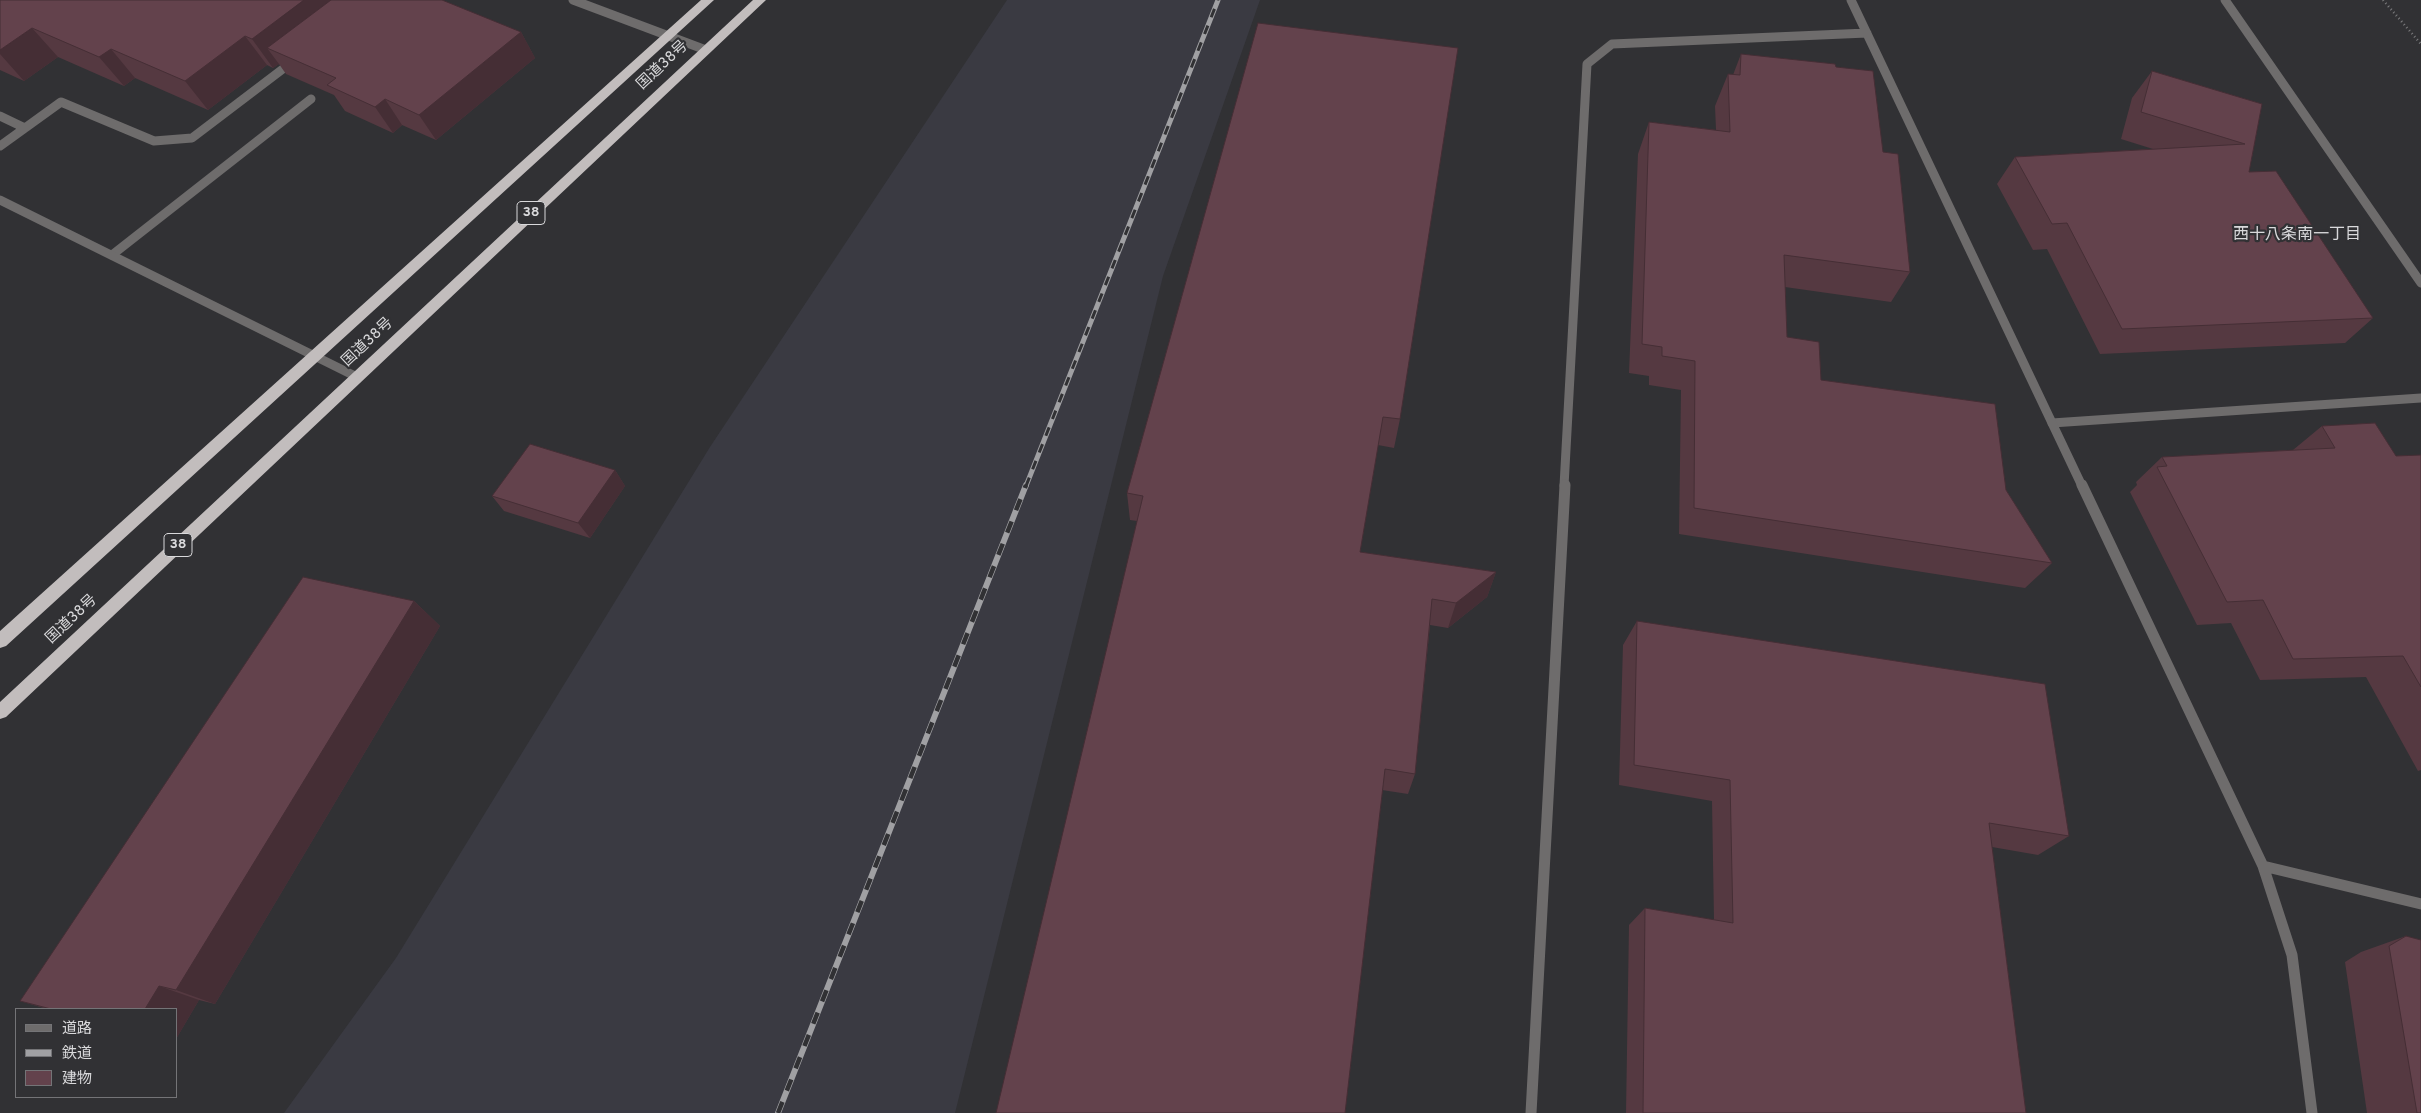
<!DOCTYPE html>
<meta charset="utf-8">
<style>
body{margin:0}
#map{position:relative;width:2421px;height:1113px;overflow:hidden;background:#313134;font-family:Overpass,"Noto Sans JP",sans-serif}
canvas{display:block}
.legend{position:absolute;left:15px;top:1008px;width:162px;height:90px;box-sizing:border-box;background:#313134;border:1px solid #747477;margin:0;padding:6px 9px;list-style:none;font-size:15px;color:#d9d9db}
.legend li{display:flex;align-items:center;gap:10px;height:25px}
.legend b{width:25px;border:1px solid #747477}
</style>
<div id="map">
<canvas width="2421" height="1113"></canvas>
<ul class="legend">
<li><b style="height:6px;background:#6e6c6c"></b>道路</li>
<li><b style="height:6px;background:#a0a0a3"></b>鉄道</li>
<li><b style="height:14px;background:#63424c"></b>建物</li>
</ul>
</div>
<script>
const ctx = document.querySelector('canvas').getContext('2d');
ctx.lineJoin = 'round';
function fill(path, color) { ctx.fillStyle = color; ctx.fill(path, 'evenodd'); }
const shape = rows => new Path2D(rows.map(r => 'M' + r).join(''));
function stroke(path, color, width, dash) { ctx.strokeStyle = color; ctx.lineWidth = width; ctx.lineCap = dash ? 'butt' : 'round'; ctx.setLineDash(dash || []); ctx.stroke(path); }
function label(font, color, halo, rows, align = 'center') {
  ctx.font = font + ' Overpass,"Noto Sans JP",sans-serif'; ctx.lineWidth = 4.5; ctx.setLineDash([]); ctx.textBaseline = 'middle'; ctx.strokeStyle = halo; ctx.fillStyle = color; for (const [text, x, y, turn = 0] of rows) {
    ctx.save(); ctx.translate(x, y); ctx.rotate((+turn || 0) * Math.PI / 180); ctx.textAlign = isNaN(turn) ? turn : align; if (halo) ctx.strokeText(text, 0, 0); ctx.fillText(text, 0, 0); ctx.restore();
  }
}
fill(shape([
 [1007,0,1260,0,1163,276,955,1113,284,1113,396,958,710,447]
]), '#3a3a42');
stroke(shape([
 [2383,0,2421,44]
]), '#7c7c7e', 2.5, [1, 3]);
stroke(shape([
 [0,116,25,128],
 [0,146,61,102,154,141,192,138,292,62],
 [112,255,311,99],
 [2052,423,2421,398]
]), '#6e6c6c', 9);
stroke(shape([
 [573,0,706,50],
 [1851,0,2082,486],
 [2225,0,2421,283],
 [0,200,357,377],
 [1564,486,1587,64,1612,44,1867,33]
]), '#6e6c6c', 9);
stroke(shape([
 [2082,485,2263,866,2292,955,2312,1113],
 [2263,866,2421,904],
 [1531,1113,1565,485]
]), '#6e6c6c', 11);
fill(shape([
 [701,0,714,0,6,646,0,648,0,631,701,0],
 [753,0,766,0,6,717,0,719,0,702,753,0]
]), '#c2bdbd');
const railFar1 = shape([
 [1026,486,1218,0]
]);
const rail = shape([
 [778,1113,1026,485]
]);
stroke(railFar1, '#a0a0a3', 5);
stroke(rail, '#a0a0a3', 6);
stroke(railFar1, '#313134', 3, [9]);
stroke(rail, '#313134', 4.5, [12]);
fill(shape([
 [0,0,521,32,535,58,436,140,402,125,393,133,345,111,334,95,286,74,279,64,273,68,267,65,208,110,135,78,124,86,58,57,24,81,0,70],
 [1258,23,1400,419,1394,448,1378,445,1360,552,1496,572,1487,597,1448,628,1430,625,1415,774,1408,794,1382,790,1137,521,1130,520,1127,493],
 [1741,54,1836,67,1883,152,1910,272,1891,302,1785,287,1787,337,1821,380,2006,490,2052,563,2025,588,1679,534,1681,390,1649,385,1649,376,1629,373,1638,154,1649,122,1716,130,1715,106,1728,74,1733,75],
 [2152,71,2262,104,2249,172,2373,318,2345,343,2100,354,2047,249,2033,250,1997,184,2015,157,2153,149,2121,139,2132,98],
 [2322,426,2396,456,2421,455,2421,770,2418,771,2366,677,2260,680,2231,623,2197,625,2130,492,2137,485,2136,482,2162,457,2293,450],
 [615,470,625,486,590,538,504,511,492,496],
 [414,601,440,626,215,1004,199,1000,176,1039,176,1009,47,1009,20,1001],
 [1637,621,2069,836,2038,855,1992,847,2026,1113,1626,1113,1629,925,1645,908,1714,920,1712,801,1619,785,1623,645],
 [2406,936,2421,1113,2367,1113,2345,962,2361,952]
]), '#553941');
fill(shape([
 [304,0,362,0,267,48,279,64,273,68,252,39],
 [32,28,58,57,24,81,0,54,0,50],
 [521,32,535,58,436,140,419,115],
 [245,36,267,65,208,110,185,81],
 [111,49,135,78,124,86,99,57],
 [385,99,402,125,393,133,375,107],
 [615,470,625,486,590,538,578,523],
 [1496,572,1487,597,1448,628,1456,603],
 [414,601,440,626,215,1004,176,990],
 [159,986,199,1000,176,1039,176,1009,145,1009]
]), '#452e35');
const building = shape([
 [0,0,304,0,252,39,245,36,185,81,111,49,99,57,32,28,0,50,0,0],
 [331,0,442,0,521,32,419,115,385,99,375,107,327,85,336,78,267,48,331,0],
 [1258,23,1458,48,1400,419,1383,417,1360,552,1496,572,1456,603,1432,599,1415,774,1385,769,1345,1113,996,1113,1143,496,1127,493,1258,23],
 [1741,54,1835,64,1836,67,1873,71,1883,152,1898,154,1910,272,1784,255,1787,337,1819,342,1821,380,1995,404,2006,490,2052,563,1694,508,1695,361,1662,356,1662,347,1642,344,1649,122,1730,132,1728,74,1740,75,1741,54],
 [2152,71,2262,104,2249,172,2276,171,2373,318,2122,329,2067,223,2052,224,2015,157,2245,144,2141,112,2152,71],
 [2375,423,2396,456,2421,455,2421,687,2403,656,2293,659,2263,600,2227,602,2157,467,2167,466,2162,457,2335,448,2322,426,2375,423],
 [530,444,615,470,578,523,492,496,530,444],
 [303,577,414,601,176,990,159,986,145,1009,51,1009,20,1001,303,577],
 [1637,621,2045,684,2069,836,1989,823,2026,1113,1643,1113,1645,908,1733,923,1730,780,1634,765,1637,621],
 [2406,936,2421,940,2421,1113,2417,1113,2389,946,2406,936]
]);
fill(building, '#63424c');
stroke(building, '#452e35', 1);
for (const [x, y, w] of [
 [531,213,28],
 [178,545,28]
]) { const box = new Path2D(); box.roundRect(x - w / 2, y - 11.5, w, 23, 4); ctx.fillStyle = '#313134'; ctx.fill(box); stroke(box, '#d9d9db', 1); }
label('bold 14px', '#d9d9db', null, [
 ["38",531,213],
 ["38",178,545]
]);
label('15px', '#d9d9db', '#313134', [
 ["国道38号",663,66,-43],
 ["国道38号",368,343,-43],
 ["国道38号",72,620,-43]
]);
label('16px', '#d9d9db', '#313134', [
 ["西十八条南一丁目",2297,236]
]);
</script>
